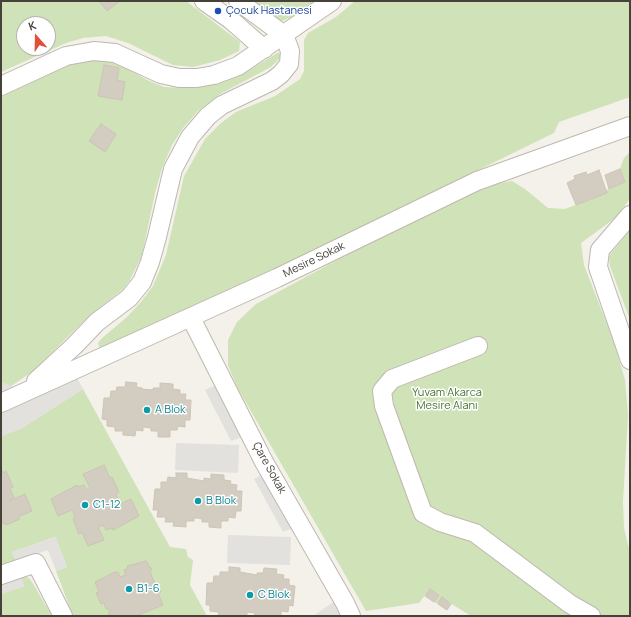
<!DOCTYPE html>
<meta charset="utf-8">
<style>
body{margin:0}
#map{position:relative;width:631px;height:617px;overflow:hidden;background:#f3f1ea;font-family:Manrope,sans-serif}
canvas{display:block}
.frame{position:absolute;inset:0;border:2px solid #464139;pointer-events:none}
.north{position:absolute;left:16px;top:16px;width:40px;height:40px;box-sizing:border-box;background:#fff;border:1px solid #b5b3b0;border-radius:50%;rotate:340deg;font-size:11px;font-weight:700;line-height:16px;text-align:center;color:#464139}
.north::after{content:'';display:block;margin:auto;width:14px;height:18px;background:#e05035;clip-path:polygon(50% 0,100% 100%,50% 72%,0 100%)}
</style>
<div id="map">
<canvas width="631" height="617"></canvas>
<div class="frame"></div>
<div class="north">K</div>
</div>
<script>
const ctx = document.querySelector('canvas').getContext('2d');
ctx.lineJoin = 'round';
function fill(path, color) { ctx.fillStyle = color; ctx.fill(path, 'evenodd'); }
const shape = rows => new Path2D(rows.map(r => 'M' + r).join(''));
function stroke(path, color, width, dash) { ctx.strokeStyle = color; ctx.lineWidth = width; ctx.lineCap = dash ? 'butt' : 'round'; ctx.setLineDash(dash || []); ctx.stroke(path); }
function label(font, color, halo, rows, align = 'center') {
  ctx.font = font + ' Manrope,sans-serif'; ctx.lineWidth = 3; ctx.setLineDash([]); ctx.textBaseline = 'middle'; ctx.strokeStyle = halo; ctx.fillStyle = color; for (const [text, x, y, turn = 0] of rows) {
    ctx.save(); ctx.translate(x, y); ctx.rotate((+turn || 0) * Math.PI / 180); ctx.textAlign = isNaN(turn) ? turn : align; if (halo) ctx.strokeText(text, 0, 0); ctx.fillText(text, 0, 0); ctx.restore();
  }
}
fill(shape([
 [1,1,186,1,240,42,239,51,220,60,193,67,173,65,128,43,106,36,83,38,66,43,1,72],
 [24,24,48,24,48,48,24,48],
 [249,1,320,1,309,9,282,21,273,19],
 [355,1,630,1,630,97,559,122,554,133,188,312,102,349,99,347,98,343,101,339,127,317,141,302,153,286,166,255,184,176,205,139,221,123,236,112,275,96,300,79,304,71,304,40,308,33,336,17],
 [279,52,281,57,271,67,220,94,198,111,183,128,172,145,162,168,155,193,142,255,130,280,123,289,89,316,32,372,11,386,1,382,1,97,71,64,94,58,117,62,147,80,164,87,187,88,216,83,246,72],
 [630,152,630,198,618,216,581,243,584,265,614,342,625,380,628,415,623,502,624,528,630,553,630,616,471,616,442,598,438,604,434,602,439,595,430,589,419,603,366,611,237,387,228,365,228,340,237,322,256,304,407,222,457,197,495,184,512,181,525,189,548,208,565,209,607,193,606,190,625,182,620,169,624,158],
 [630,230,630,320,610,266,609,256],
 [83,389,170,547,186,549,188,557,193,560,190,585,207,616,73,616,56,571,67,567,55,537,12,552,16,561,1,566,1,436,22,428],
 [20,575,29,578,32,582,52,616,1,616,1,594,24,586]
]), '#cfe2b8');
fill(shape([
 [73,370,83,389,22,428,1,436,1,382,25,391],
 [223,382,250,434,231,441,205,390],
 [176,443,239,445,238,473,175,470],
 [269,471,300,525,283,532,254,479],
 [228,535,291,537,290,565,227,563],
 [56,537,67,567,56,571,48,550,16,561,12,552],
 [20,575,25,586,1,594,1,582],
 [342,596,350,616,313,616]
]), '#e2e1de');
const building = shape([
 [99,1,120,1,107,11,99,1],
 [104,65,119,68,117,80,125,82,122,100,98,96,104,65],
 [101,124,116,134,105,152,89,141,101,124],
 [620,169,625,182,609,189,605,175,620,169],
 [599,170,607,193,576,205,567,183,575,179,574,176,586,172,587,175,599,170],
 [126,382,137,383,136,387,142,388,142,389,153,390,153,388,160,388,160,383,173,384,173,389,180,390,180,394,186,394,185,400,191,400,190,420,185,420,185,427,178,426,177,430,170,430,170,437,158,437,158,431,151,431,151,428,143,427,143,431,136,430,135,436,123,435,123,431,115,431,115,427,107,426,107,420,102,419,104,398,110,398,111,391,116,391,117,387,125,387,126,382],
 [104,465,110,478,112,477,119,492,116,494,120,503,115,505,116,506,131,499,139,516,113,530,112,528,106,530,103,525,98,527,104,540,88,546,82,532,79,534,73,519,75,517,72,510,58,516,51,499,77,485,78,487,84,485,86,490,90,488,83,474,104,465],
 [1,468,3,473,6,471,13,487,10,489,14,497,9,500,9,501,25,494,32,511,18,517,20,519,6,525,5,523,1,524,1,468],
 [176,473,187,473,187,478,204,481,204,478,211,479,211,474,224,475,224,480,231,481,230,484,237,485,236,491,242,491,241,511,236,511,235,518,228,517,228,521,221,521,221,528,209,527,209,522,202,522,202,519,198,518,194,518,194,521,186,521,186,527,173,526,174,522,165,522,166,517,157,517,158,510,153,510,155,489,161,489,161,482,167,482,168,477,176,478,176,473],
 [146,561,152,570,150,572,156,586,158,585,161,592,158,593,163,605,136,616,109,616,108,614,110,613,108,608,106,609,104,603,101,604,96,593,99,592,95,582,115,572,118,572,120,577,126,575,124,570,128,568,127,566,146,561],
 [229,567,240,568,240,572,257,575,257,573,263,573,264,568,277,569,276,574,284,575,283,579,289,579,289,585,295,586,293,606,289,605,288,612,281,611,281,616,254,616,255,613,247,612,247,616,219,616,218,612,210,611,210,605,206,605,207,583,213,583,214,576,220,576,220,572,229,572,229,567],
 [430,589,439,595,434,602,425,596,430,589],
 [442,597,451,604,447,610,438,604,442,597]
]);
fill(building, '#d3ccc1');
stroke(building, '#cdc4b5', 1);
const minor = shape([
 [204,1,231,20,264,49],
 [1,86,66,56,94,51,115,53,161,74,179,78,197,78,214,75,238,66,332,1],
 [630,215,600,250,598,267,630,360],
 [191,318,264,462,345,603,351,616],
 [478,346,392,379,382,391,384,406,423,513,440,522,475,533,570,604,591,616],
 [36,381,74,346,97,322,129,298,142,282,150,262,157,237,173,169,190,137,208,116,222,105,272,81,281,74,289,64,290,51,284,35,238,1],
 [1,403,277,278,477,181,630,126],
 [1,575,36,563,63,616]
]);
stroke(minor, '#beb8ae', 20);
stroke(minor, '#fff', 18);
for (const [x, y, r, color] of [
 [218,11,4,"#1a4fb4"],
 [147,410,4,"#0f9aa8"],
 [198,501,4,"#0f9aa8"],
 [85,505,4,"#0f9aa8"],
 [129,589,4,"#0f9aa8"],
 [250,595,4,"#0f9aa8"]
]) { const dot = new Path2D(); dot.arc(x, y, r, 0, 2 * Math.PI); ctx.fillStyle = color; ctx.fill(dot); stroke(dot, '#fff', 1.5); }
label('11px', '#164399', '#fff', [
 ["Çocuk Hastanesi",226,11]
], 'left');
label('11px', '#464139', '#fff', [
 ["Mesire Sokak",314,260,-26],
 ["Çare Sokak",269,468,61]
]);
label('11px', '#4a7133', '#fff', [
 ["Yuvam Akarca",447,393],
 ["Mesire Alanı",447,406]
]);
label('11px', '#0d838f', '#fff', [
 ["A Blok",155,410],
 ["B Blok",206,501],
 ["C1-12",93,505],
 ["B1-6",137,589],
 ["C Blok",258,595]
], 'left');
</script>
